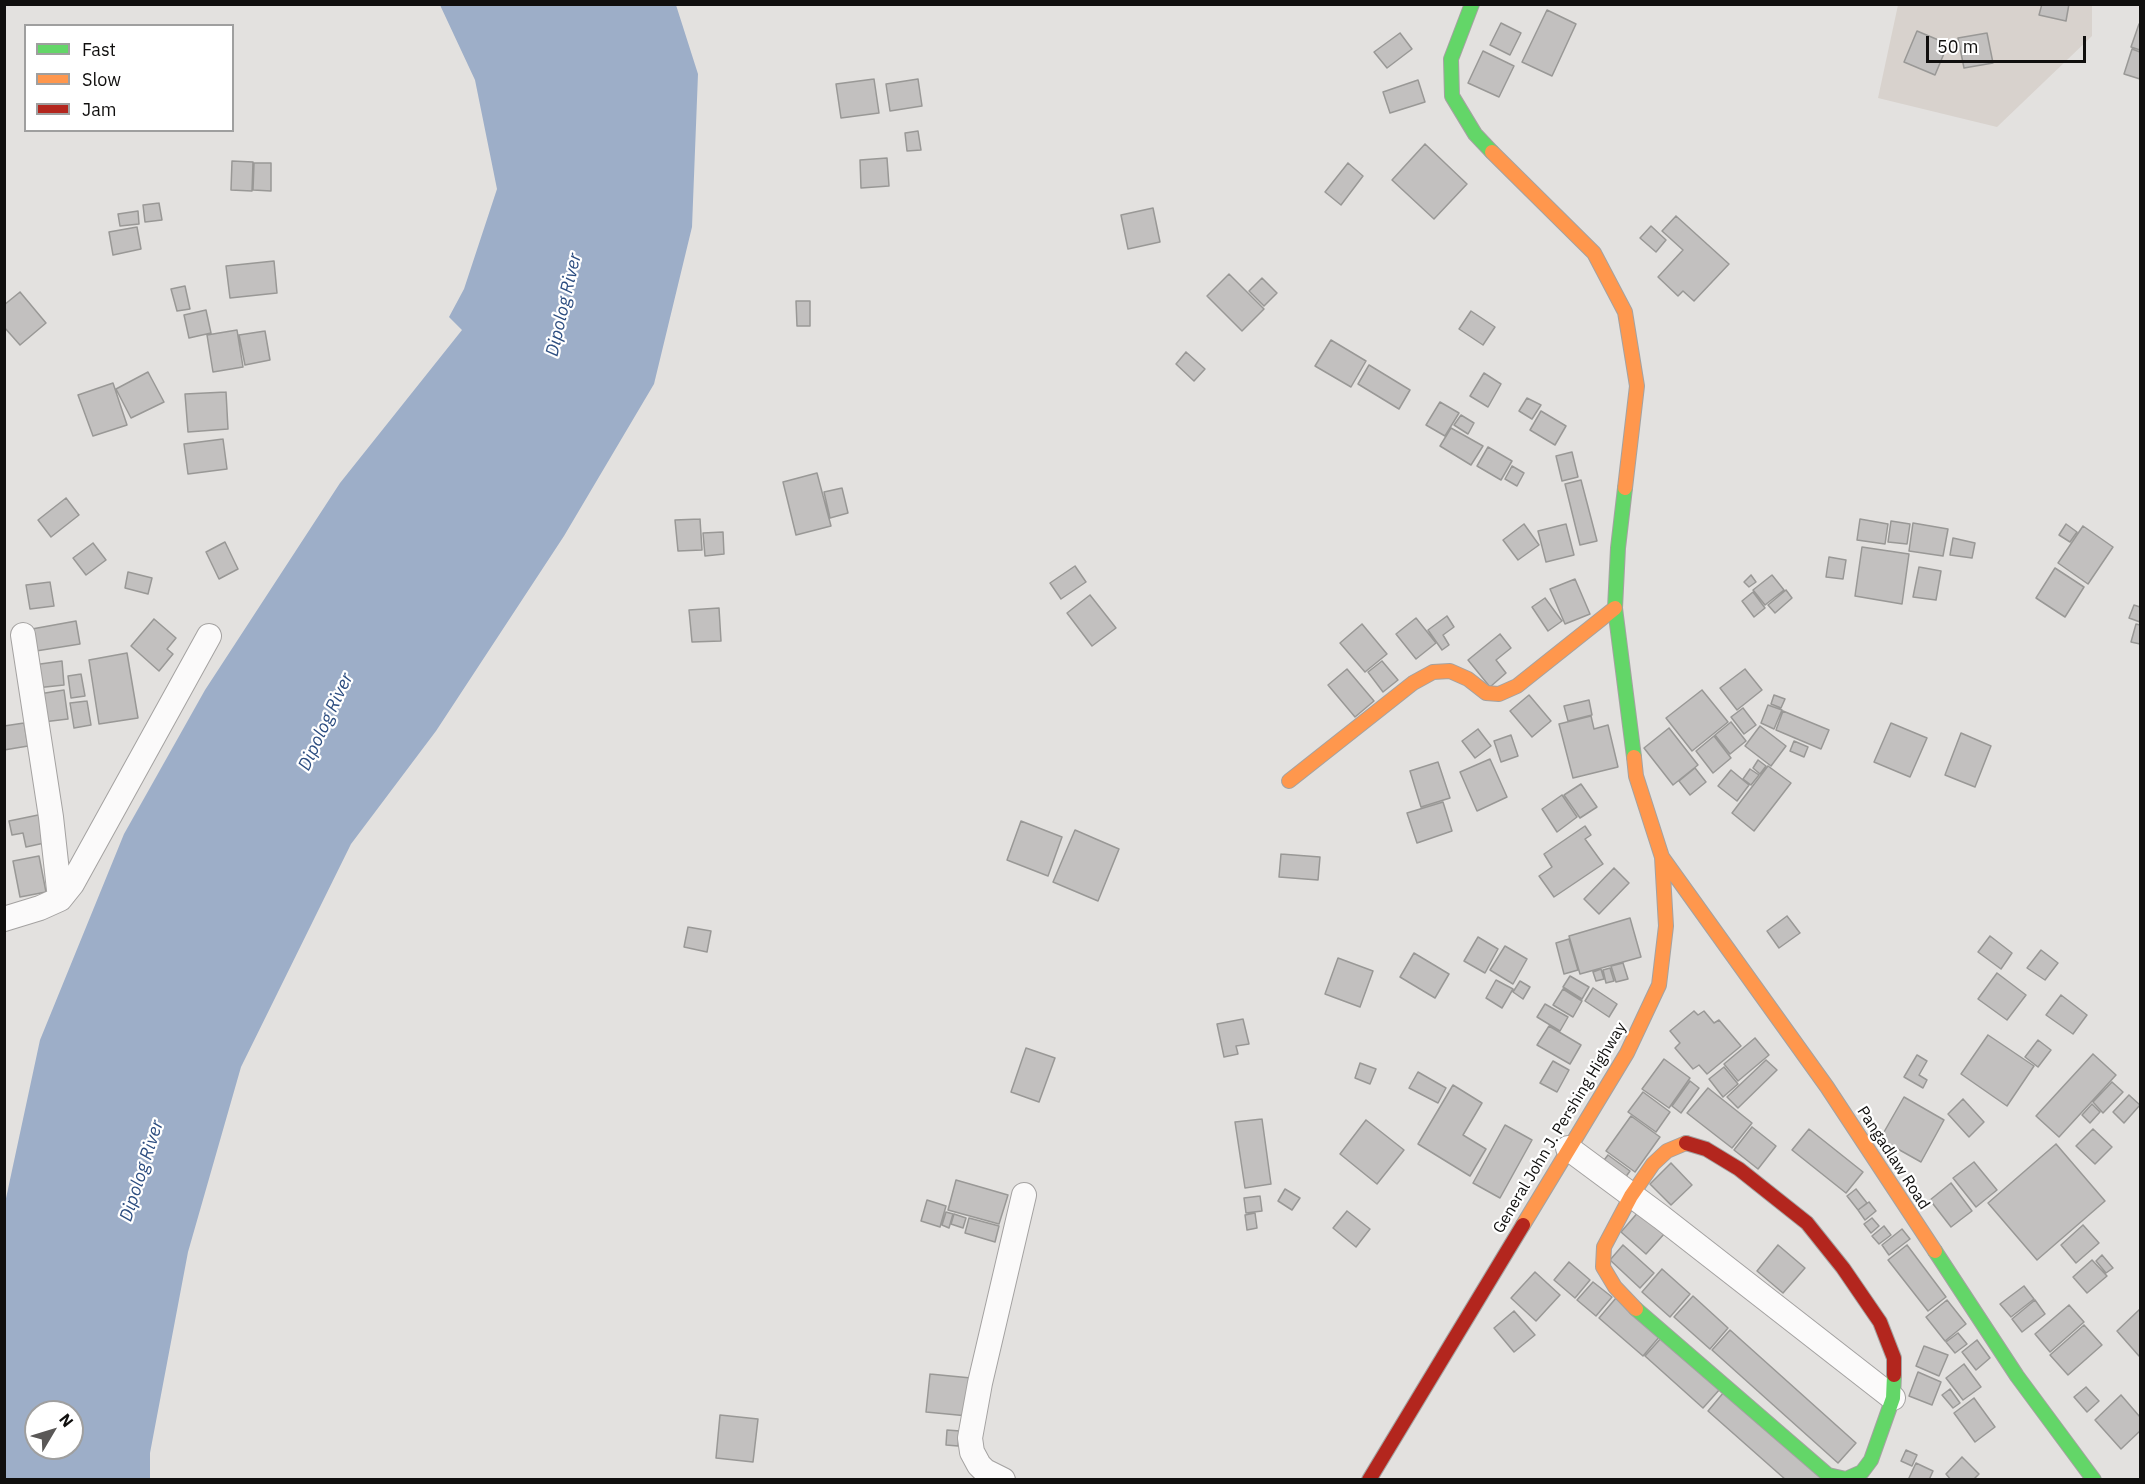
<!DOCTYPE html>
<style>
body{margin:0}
#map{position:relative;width:2145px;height:1484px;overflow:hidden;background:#e3e1df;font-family:"IBM Plex Sans",sans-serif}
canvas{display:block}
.frame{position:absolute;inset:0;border:6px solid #100f0e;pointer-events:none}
.legend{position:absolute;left:24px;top:24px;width:210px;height:108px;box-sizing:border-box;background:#fff;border:2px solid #9f9f9f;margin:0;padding:8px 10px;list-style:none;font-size:18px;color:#100f0e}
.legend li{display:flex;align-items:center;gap:12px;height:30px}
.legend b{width:30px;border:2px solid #9f9f9f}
.north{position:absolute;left:24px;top:1400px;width:60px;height:60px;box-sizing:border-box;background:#fff;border:2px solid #9f9f9f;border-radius:50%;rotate:52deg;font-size:16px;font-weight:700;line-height:24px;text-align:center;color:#100f0e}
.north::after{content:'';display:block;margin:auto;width:21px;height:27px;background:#5a5857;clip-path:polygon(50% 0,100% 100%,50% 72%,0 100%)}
.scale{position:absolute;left:1926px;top:36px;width:160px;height:27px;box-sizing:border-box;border:3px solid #100f0e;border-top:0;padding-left:8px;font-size:18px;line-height:21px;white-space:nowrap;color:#100f0e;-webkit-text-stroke:4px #fff;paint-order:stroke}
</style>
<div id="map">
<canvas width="2145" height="1484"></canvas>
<div class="frame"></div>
<ul class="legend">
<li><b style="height:8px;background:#63d668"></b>Fast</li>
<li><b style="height:8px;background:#ff974d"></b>Slow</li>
<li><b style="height:8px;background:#b3261e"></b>Jam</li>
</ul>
<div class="north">N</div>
<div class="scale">50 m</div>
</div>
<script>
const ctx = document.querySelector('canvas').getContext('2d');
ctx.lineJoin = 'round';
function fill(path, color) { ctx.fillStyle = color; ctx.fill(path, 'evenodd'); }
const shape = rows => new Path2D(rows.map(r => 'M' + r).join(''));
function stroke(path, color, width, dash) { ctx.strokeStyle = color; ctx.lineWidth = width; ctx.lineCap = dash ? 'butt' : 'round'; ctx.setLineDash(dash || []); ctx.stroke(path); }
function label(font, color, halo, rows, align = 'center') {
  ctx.font = font + ' "IBM Plex Sans",sans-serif'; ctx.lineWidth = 4.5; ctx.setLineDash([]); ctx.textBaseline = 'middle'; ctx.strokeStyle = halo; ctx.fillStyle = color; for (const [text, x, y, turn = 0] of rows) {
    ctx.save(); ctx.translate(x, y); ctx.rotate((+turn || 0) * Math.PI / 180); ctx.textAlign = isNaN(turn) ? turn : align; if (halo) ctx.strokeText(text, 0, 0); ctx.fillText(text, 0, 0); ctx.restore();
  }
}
fill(shape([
 [1898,5,2092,5,2092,36,1997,127,1878,98]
]), '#d8d2cd');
fill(shape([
 [440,5,676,5,698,74,692,227,654,384,564,536,436,731,351,844,241,1067,188,1252,150,1453,150,1479,5,1479,5,1203,40,1040,124,834,205,690,340,483,462,330,449,317,464,289,497,189,475,80],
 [36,1412,72,1412,72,1448,36,1448]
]), '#9daec8');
const building = shape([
 [2042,4,2069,4,2066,21,2039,15,2042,4],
 [1547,10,1576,24,1552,76,1522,62,1547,10],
 [1501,23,1521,33,1510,55,1490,45,1501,23],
 [2139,24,2140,25,2140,50,2131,47,2139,24],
 [1917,31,1948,44,1935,75,1904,62,1917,31],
 [1400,33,1412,49,1387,68,1374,52,1400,33],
 [1987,33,1993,63,1964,68,1958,38,1987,33],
 [2132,49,2140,52,2140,79,2124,74,2132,49],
 [1483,51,1514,66,1499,97,1468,83,1483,51],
 [874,79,879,113,841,118,836,84,874,79],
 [918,79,922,106,890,111,886,84,918,79],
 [1418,80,1425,102,1390,113,1383,92,1418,80],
 [918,131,921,150,907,151,905,133,918,131],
 [1425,144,1467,184,1434,219,1392,180,1425,144],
 [887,158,889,186,861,188,860,160,887,158],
 [232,161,253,162,252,191,231,190,232,161],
 [254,163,271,163,271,191,253,190,254,163],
 [1348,163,1363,176,1341,205,1325,192,1348,163],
 [159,203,162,220,145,222,143,205,159,203],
 [1153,208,1160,242,1128,249,1121,215,1153,208],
 [138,211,139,224,120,226,118,214,138,211],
 [1676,216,1729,264,1694,301,1683,291,1678,296,1658,277,1683,250,1662,231,1676,216],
 [1651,226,1666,240,1656,252,1640,238,1651,226],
 [137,227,141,249,113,255,109,232,137,227],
 [274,261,277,293,230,298,226,266,274,261],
 [1229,274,1264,309,1242,331,1207,296,1229,274],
 [1262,278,1277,293,1264,306,1249,291,1262,278],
 [185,286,190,309,177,311,171,289,185,286],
 [20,292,46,323,20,345,4,327,4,305,20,292],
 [796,301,810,301,810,326,797,326,796,301],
 [206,310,211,333,189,338,184,315,206,310],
 [1471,311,1495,327,1483,345,1459,329,1471,311],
 [237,330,243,367,213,372,207,335,237,330],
 [265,331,270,360,245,365,239,335,265,331],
 [1331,340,1366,361,1351,387,1315,366,1331,340],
 [1186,352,1205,369,1194,381,1176,364,1186,352],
 [1369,365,1410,390,1399,409,1358,384,1369,365],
 [148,372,164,402,131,418,116,389,148,372],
 [1484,373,1501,384,1488,407,1470,396,1484,373],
 [113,383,127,425,93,436,78,395,113,383],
 [226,392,228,429,188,432,185,394,226,392],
 [1527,398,1541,405,1532,419,1519,411,1527,398],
 [1440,402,1459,413,1445,436,1426,425,1440,402],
 [1541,411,1566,426,1555,445,1530,430,1541,411],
 [1461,415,1474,423,1468,434,1454,425,1461,415],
 [1451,428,1483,446,1471,465,1440,446,1451,428],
 [223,439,227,469,188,474,184,444,223,439],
 [1488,447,1512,461,1501,480,1477,466,1488,447],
 [1572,452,1578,477,1562,481,1556,456,1572,452],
 [1512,466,1524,473,1517,486,1505,479,1512,466],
 [817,473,831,526,796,535,783,482,817,473],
 [1581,480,1597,541,1580,545,1565,484,1581,480],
 [842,488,848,513,830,518,824,492,842,488],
 [66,498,79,515,51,537,38,520,66,498],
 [700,519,702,550,678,551,675,520,700,519],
 [1860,519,1888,524,1885,544,1857,540,1860,519],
 [1891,521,1910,524,1907,544,1888,542,1891,521],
 [1913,523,1948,529,1943,556,1909,551,1913,523],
 [1524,524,1539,545,1518,560,1503,540,1524,524],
 [1566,524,1574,555,1546,562,1538,531,1566,524],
 [2066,524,2077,532,2070,542,2059,535,2066,524],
 [2083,526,2113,547,2088,584,2058,563,2083,526],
 [723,532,724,554,705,556,703,533,723,532],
 [1953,538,1975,543,1972,558,1950,555,1953,538],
 [225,542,238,569,219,579,206,552,225,542],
 [93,543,106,560,86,575,73,558,93,543],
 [1862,547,1909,554,1902,604,1855,596,1862,547],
 [1829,557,1846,560,1843,579,1826,577,1829,557],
 [1075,566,1086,582,1061,599,1050,583,1075,566],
 [1919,567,1941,571,1936,600,1913,597,1919,567],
 [2055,568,2084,587,2065,617,2036,598,2055,568],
 [128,572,152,578,148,594,125,588,128,572],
 [1751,575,1756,582,1749,587,1744,582,1751,575],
 [1772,575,1784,590,1765,605,1753,590,1772,575],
 [1575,579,1590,614,1565,624,1550,589,1575,579],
 [50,582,54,606,30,609,26,585,50,582],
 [1786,590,1792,598,1775,613,1768,605,1786,590],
 [1753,592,1765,608,1754,617,1742,601,1753,592],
 [1090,595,1116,628,1092,646,1067,613,1090,595],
 [1545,598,1562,621,1548,631,1532,607,1545,598],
 [2134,605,2140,607,2140,622,2129,618,2134,605],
 [719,608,721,641,692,642,689,610,719,608],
 [1447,616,1454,627,1443,635,1449,645,1442,650,1428,630,1447,616],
 [1416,618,1436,643,1416,659,1396,634,1416,618],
 [154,619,176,638,167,649,173,654,159,671,131,646,154,619],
 [76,621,80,644,36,651,32,629,76,621],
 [1362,624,1387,654,1365,672,1340,643,1362,624],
 [2136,624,2140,625,2140,644,2131,642,2136,624],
 [1500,634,1511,648,1496,660,1506,673,1490,687,1468,660,1500,634],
 [127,653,138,718,99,724,89,660,127,653],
 [62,661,64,685,36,688,33,665,62,661],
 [1382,661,1398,680,1383,692,1368,672,1382,661],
 [1347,669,1374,701,1355,717,1328,685,1347,669],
 [1745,669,1762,690,1737,710,1720,688,1745,669],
 [81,674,85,696,71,698,68,676,81,674],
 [64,690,68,719,43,722,39,694,64,690],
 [1702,690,1728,722,1692,751,1666,718,1702,690],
 [1529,695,1551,721,1532,737,1510,711,1529,695],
 [1774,695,1785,699,1781,708,1771,704,1774,695],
 [1589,700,1592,715,1568,721,1564,706,1589,700],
 [87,701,91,725,74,728,70,703,87,701],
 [1768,705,1782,710,1774,729,1761,723,1768,705],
 [1743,708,1756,725,1744,734,1731,717,1743,708],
 [1783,711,1829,730,1821,749,1776,730,1783,711],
 [1591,716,1594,729,1608,725,1618,767,1573,778,1559,724,1591,716],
 [1731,722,1746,741,1730,754,1715,735,1731,722],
 [24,723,28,746,4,750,4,726,24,723],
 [1891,723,1927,738,1910,777,1874,762,1891,723],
 [1760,726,1786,746,1771,766,1745,746,1760,726],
 [1669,728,1698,765,1673,785,1644,748,1669,728],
 [1478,729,1491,746,1475,758,1462,741,1478,729],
 [1961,733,1991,746,1975,787,1945,775,1961,733],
 [1511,735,1518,756,1501,762,1494,741,1511,735],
 [1714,736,1731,758,1713,773,1696,751,1714,736],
 [1794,741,1808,747,1804,757,1790,751,1794,741],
 [1490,759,1507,797,1477,811,1460,772,1490,759],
 [1758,760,1766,766,1760,774,1753,768,1758,760],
 [1438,762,1450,798,1421,807,1410,771,1438,762],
 [1768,766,1791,783,1754,831,1732,813,1768,766],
 [1695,768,1706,782,1690,795,1679,781,1695,768],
 [1750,769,1759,775,1751,785,1743,779,1750,769],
 [1731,770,1749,785,1737,801,1718,786,1731,770],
 [1581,784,1597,807,1580,818,1564,795,1581,784],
 [1562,795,1577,817,1557,832,1542,809,1562,795],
 [1443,802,1452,831,1417,843,1407,813,1443,802],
 [43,814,49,842,26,847,23,833,12,835,9,821,43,814],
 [1021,821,1062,837,1048,876,1007,860,1021,821],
 [1585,826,1591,835,1585,839,1603,864,1554,897,1539,876,1552,867,1544,854,1585,826],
 [1075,830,1119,849,1098,901,1053,882,1075,830],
 [1281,854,1320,857,1318,880,1279,877,1281,854],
 [39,856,46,892,20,897,13,861,39,856],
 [1614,868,1629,883,1599,914,1584,899,1614,868],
 [1787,916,1800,933,1779,948,1767,931,1787,916],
 [1630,918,1641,957,1580,974,1569,936,1630,918],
 [688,927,711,931,707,952,684,947,688,927],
 [1990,936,2012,953,2001,969,1978,952,1990,936],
 [1478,937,1498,949,1485,973,1464,961,1478,937],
 [1569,939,1578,970,1564,974,1556,943,1569,939],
 [1505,946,1527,959,1513,984,1490,970,1505,946],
 [2041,950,2058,963,2045,980,2027,968,2041,950],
 [1414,953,1449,974,1435,998,1400,977,1414,953],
 [1338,958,1373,971,1360,1007,1325,994,1338,958],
 [1623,963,1628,979,1616,982,1611,966,1623,963],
 [1610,968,1614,981,1606,983,1603,970,1610,968],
 [1601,969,1604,979,1596,981,1593,972,1601,969],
 [1997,973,2026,995,2007,1020,1978,999,1997,973],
 [1570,976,1589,987,1582,999,1563,987,1570,976],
 [1496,980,1513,989,1502,1008,1486,998,1496,980],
 [1520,981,1530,987,1523,999,1513,992,1520,981],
 [1593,988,1617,1004,1609,1017,1585,1001,1593,988],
 [1563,989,1582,1001,1573,1017,1553,1005,1563,989],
 [2061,995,2087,1015,2073,1034,2046,1015,2061,995],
 [1545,1004,1568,1017,1560,1031,1537,1017,1545,1004],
 [1694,1011,1698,1015,1704,1011,1714,1023,1719,1020,1741,1046,1707,1074,1699,1065,1693,1069,1675,1048,1680,1043,1670,1031,1694,1011],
 [1243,1019,1249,1044,1236,1046,1238,1054,1224,1057,1217,1024,1243,1019],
 [1549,1026,1581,1045,1570,1064,1537,1045,1549,1026],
 [1988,1035,2034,1066,2007,1106,1961,1074,1988,1035],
 [1755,1038,1769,1055,1738,1081,1724,1064,1755,1038],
 [2038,1040,2051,1050,2038,1067,2025,1057,2038,1040],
 [1026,1048,1055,1058,1039,1102,1011,1092,1026,1048],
 [2093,1054,2116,1075,2059,1137,2036,1116,2093,1054],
 [1917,1055,1927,1061,1919,1075,1927,1080,1923,1088,1904,1077,1917,1055],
 [1664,1059,1690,1078,1669,1108,1642,1089,1664,1059],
 [1766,1060,1777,1070,1738,1108,1727,1097,1766,1060],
 [1553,1061,1569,1070,1557,1092,1540,1083,1553,1061],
 [1360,1063,1376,1069,1370,1084,1355,1078,1360,1063],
 [1724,1067,1738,1084,1723,1097,1709,1079,1724,1067],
 [1418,1072,1446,1088,1438,1103,1409,1088,1418,1072],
 [1690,1081,1699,1088,1681,1113,1672,1106,1690,1081],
 [2112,1082,2123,1092,2103,1113,2093,1102,2112,1082],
 [1453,1085,1482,1103,1463,1135,1486,1149,1470,1176,1418,1144,1453,1085],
 [1708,1088,1752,1123,1732,1148,1687,1113,1708,1088],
 [1643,1092,1670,1112,1656,1132,1628,1112,1643,1092],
 [2129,1095,2140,1105,2124,1123,2113,1112,2129,1095],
 [1904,1097,1944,1120,1921,1162,1880,1139,1904,1097],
 [1963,1099,1984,1122,1969,1137,1948,1114,1963,1099],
 [2092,1104,2100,1112,2090,1123,2082,1115,2092,1104],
 [1631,1116,1660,1137,1635,1172,1606,1151,1631,1116],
 [1262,1119,1271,1184,1245,1188,1235,1122,1262,1119],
 [1366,1120,1404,1150,1377,1184,1340,1154,1366,1120],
 [1505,1125,1532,1140,1500,1198,1473,1183,1505,1125],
 [1752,1127,1776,1146,1758,1169,1734,1150,1752,1127],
 [1809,1129,1863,1172,1846,1193,1792,1150,1809,1129],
 [2093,1129,2112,1147,2095,1164,2076,1146,2093,1129],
 [2056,1144,2105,1201,2037,1260,1988,1203,2056,1144],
 [1608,1155,1630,1171,1620,1185,1598,1168,1608,1155],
 [1974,1162,1997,1190,1976,1207,1953,1178,1974,1162],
 [1671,1163,1692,1185,1671,1205,1650,1184,1671,1163],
 [956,1180,1008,1195,999,1224,948,1210,956,1180],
 [1951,1183,1972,1211,1951,1227,1930,1200,1951,1183],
 [1285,1189,1300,1198,1292,1210,1278,1201,1285,1189],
 [1856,1189,1867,1203,1858,1210,1847,1196,1856,1189],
 [1260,1196,1262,1211,1246,1213,1244,1198,1260,1196],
 [927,1200,946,1206,940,1227,921,1221,927,1200],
 [1869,1202,1876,1211,1865,1220,1858,1210,1869,1202],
 [1640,1210,1665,1233,1646,1254,1621,1232,1640,1210],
 [1347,1211,1370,1229,1356,1247,1333,1228,1347,1211],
 [946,1212,953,1214,949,1228,942,1225,946,1212],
 [1255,1213,1257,1228,1247,1230,1245,1215,1255,1213],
 [954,1214,966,1218,963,1228,951,1224,954,1214],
 [969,1218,999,1226,995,1242,965,1233,969,1218],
 [1872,1218,1879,1226,1871,1233,1864,1224,1872,1218],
 [2083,1225,2099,1243,2076,1263,2061,1245,2083,1225],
 [1884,1226,1891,1235,1879,1244,1872,1236,1884,1226],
 [1902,1229,1910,1239,1889,1255,1882,1245,1902,1229],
 [1623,1245,1654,1273,1640,1288,1610,1260,1623,1245],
 [1778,1245,1805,1268,1783,1293,1757,1271,1778,1245],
 [1907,1245,1946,1297,1928,1311,1888,1260,1907,1245],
 [2102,1255,2113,1268,2106,1273,2096,1261,2102,1255],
 [2092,1260,2107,1276,2087,1293,2073,1277,2092,1260],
 [1569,1262,1590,1280,1575,1298,1554,1280,1569,1262],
 [1662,1269,1690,1294,1670,1317,1642,1292,1662,1269],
 [1535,1272,1560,1295,1536,1321,1511,1298,1535,1272],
 [1593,1282,1612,1297,1596,1316,1577,1300,1593,1282],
 [2024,1286,2034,1299,2011,1317,2000,1304,2024,1286],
 [1693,1296,1728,1328,1710,1349,1674,1317,1693,1296],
 [1616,1298,1660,1336,1643,1356,1599,1318,1616,1298],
 [1947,1300,1966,1324,1945,1341,1926,1317,1947,1300],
 [2035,1300,2045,1314,2022,1332,2012,1319,2035,1300],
 [2069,1305,2084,1322,2050,1352,2035,1334,2069,1305],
 [2140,1309,2140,1355,2139,1356,2117,1331,2140,1309],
 [1514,1311,1535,1335,1514,1352,1494,1328,1514,1311],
 [2084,1325,2102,1345,2068,1375,2050,1355,2084,1325],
 [1730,1330,1856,1443,1838,1463,1712,1350,1730,1330],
 [1958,1333,1967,1344,1955,1353,1946,1342,1958,1333],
 [1662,1337,1720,1389,1703,1408,1645,1356,1662,1337],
 [1977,1340,1990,1358,1976,1370,1962,1352,1977,1340],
 [1924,1346,1948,1355,1939,1376,1916,1366,1924,1346],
 [1964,1364,1981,1387,1963,1400,1946,1378,1964,1364],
 [1918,1372,1941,1382,1932,1405,1909,1396,1918,1372],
 [930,1374,971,1378,968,1416,926,1412,930,1374],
 [2086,1387,2099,1401,2087,1412,2074,1397,2086,1387],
 [1950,1389,1960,1403,1953,1408,1942,1395,1950,1389],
 [1724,1392,1824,1480,1786,1480,1708,1411,1724,1392],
 [2121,1395,2140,1417,2140,1431,2121,1449,2095,1420,2121,1395],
 [1974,1398,1995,1427,1975,1442,1954,1413,1974,1398],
 [720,1415,758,1419,753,1462,716,1458,720,1415],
 [947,1430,960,1431,958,1446,946,1445,947,1430],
 [1906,1450,1917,1455,1912,1466,1901,1461,1906,1450],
 [1962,1457,1979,1474,1973,1480,1951,1480,1946,1474,1962,1457],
 [1916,1463,1933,1471,1929,1480,1908,1480,1916,1463]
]);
fill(building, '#c2c0bf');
stroke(building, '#999896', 1.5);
const street = shape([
 [60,899,72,884,209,636],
 [4,919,40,908,60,899,51,817,23,635],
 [1568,1148,1661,1217,1893,1398],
 [1003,1480,985,1471,979,1465,972,1452,970,1438,980,1383,1024,1195]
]);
const fast = shape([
 [1472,4,1451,59,1452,96,1475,134,1492,152],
 [1625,488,1618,548,1615,608,1634,757],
 [1935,1251,2017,1376,2094,1480],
 [1636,1309,1828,1475,1846,1479,1862,1472,1871,1460,1893,1398,1894,1375]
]);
const slow = shape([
 [1492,152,1594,253,1625,312,1637,386,1625,488],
 [1289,781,1413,683,1433,672,1450,671,1468,679,1486,693,1499,694,1517,686,1615,608],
 [1662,857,1827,1087,1935,1251],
 [1523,1225,1627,1053,1659,985,1666,926,1662,857,1636,776,1634,757],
 [1636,1309,1615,1287,1603,1267,1604,1247,1631,1196,1653,1164,1667,1151,1686,1143]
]);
const jam = shape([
 [1686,1143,1706,1149,1739,1169,1807,1223,1843,1268,1880,1322,1894,1358,1894,1375],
 [1369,1480,1523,1225]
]);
stroke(street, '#a4a2a1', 26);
stroke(fast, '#a4a2a1', 16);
stroke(slow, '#a4a2a1', 16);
stroke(jam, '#a4a2a1', 16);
stroke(street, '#fbfafa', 24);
stroke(fast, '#63d668', 14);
stroke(slow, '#ff974d', 14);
stroke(jam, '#b3261e', 14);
label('16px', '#100f0e', '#fff', [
 ["General John J. Pershing Highway",1560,1128,-59],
 ["Pangadlaw Road",1893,1158,57]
]);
label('italic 18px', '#2c4d80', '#fff', [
 ["Dipolog River",564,305,-77],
 ["Dipolog River",326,722,-65],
 ["Dipolog River",142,1171,-72]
]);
</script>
